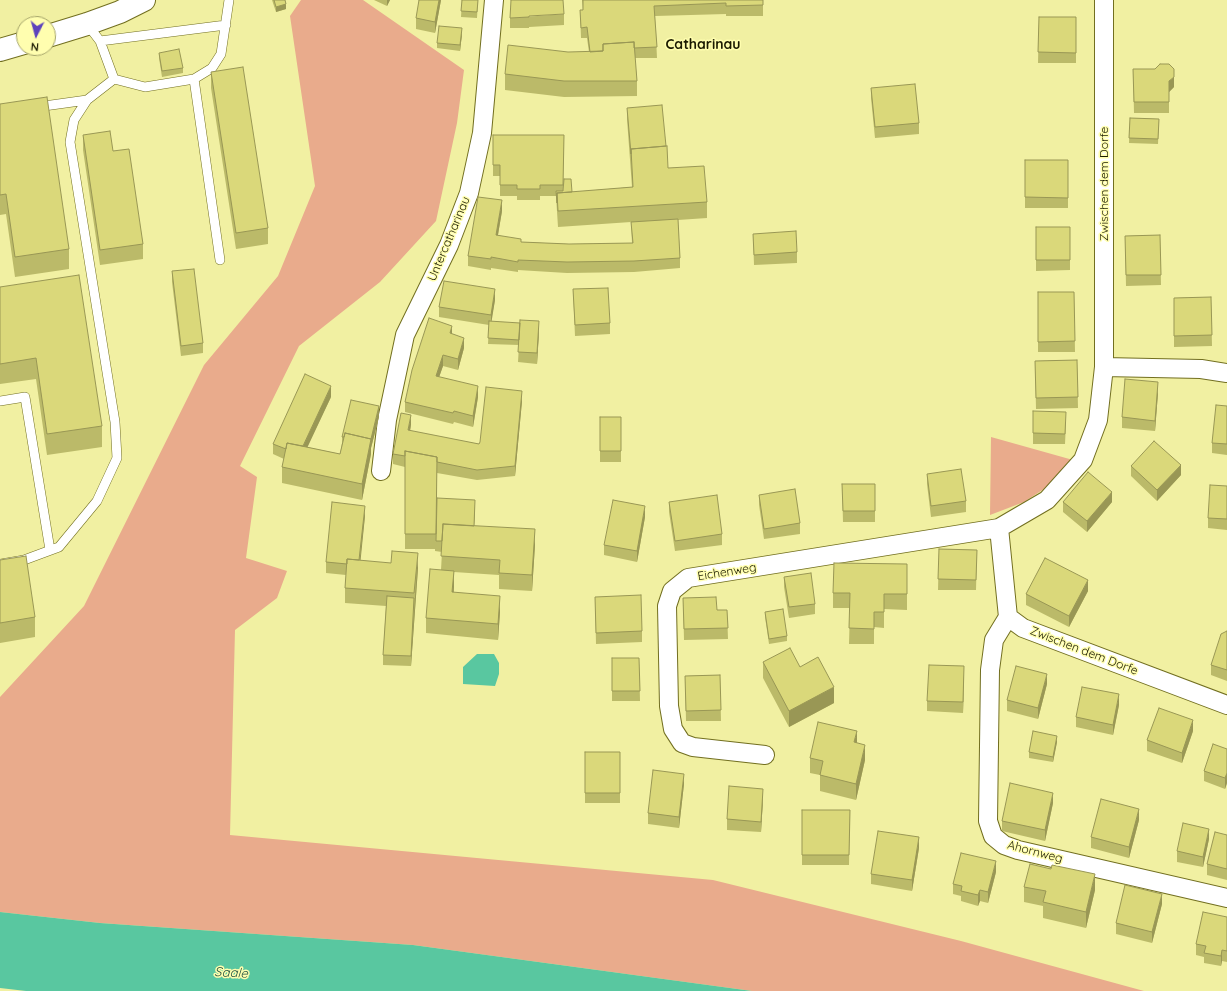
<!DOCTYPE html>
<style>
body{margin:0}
#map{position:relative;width:1227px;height:991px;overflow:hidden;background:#f1f0a2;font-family:Quicksand,sans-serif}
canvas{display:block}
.north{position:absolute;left:16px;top:16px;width:40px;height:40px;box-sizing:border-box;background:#fffeaf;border:1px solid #a4a369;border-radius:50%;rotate:186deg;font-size:11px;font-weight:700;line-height:16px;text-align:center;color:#1b1a00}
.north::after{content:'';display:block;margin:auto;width:14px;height:18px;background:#5d43bc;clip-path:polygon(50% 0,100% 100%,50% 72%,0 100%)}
</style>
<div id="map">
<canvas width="1227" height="991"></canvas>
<div class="north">N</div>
</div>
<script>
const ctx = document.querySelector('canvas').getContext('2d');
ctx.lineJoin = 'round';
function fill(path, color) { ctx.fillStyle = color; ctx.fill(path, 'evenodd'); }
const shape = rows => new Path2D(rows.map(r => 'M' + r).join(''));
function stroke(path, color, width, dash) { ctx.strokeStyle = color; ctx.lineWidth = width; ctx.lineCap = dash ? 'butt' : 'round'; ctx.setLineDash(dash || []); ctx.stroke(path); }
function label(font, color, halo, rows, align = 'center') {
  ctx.font = font + ' Quicksand,sans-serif'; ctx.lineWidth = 3; ctx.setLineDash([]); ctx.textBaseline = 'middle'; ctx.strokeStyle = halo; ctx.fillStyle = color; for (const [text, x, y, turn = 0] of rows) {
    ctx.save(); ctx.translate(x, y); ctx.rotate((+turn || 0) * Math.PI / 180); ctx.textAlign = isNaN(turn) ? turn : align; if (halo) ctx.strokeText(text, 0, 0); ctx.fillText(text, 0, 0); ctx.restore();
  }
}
fill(shape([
 [301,0,363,0,464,70,457,123,436,221,380,282,299,346,240,466,257,477,246,558,287,571,277,598,235,630,230,835,713,880,961,941,1144,991,752,991,413,945,100,923,0,912,0,697,84,606,204,365,278,276,315,186,290,16],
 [991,437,1073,460,1047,487,1024,502,990,515]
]), '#e9ab8c');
fill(shape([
 [477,654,494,654,499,663,499,674,495,686,463,684,463,667],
 [0,912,100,923,413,945,752,991,26,991,0,988]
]), '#59c7a0');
const lane = shape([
 [87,24,100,41,114,79,145,87,194,79],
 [100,41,226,25],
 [37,107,87,100],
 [220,260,194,79,212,68,221,54,229,0],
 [0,401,25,397,50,550],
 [0,564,24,560,59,547,97,501,117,458,115,422,70,142,74,120,87,100,114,79]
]);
const street = shape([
 [1104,367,1201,369,1227,373],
 [381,471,387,420,405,335,449,245,469,193,482,133,494,0],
 [999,528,1008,617,1023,628,1227,705],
 [1008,617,994,640,990,670,988,821,993,836,1004,845,1018,850,1227,898],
 [765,755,693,747,682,743,673,729,669,706,667,606,672,591,688,578,999,528,1047,500,1083,460,1098,420,1104,367,1104,0]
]);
const secondary = shape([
 [48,36,87,24,120,12,144,0],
 [0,50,24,43]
]);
stroke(lane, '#726f20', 10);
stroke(street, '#726f20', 20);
stroke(secondary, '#726f20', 24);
stroke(lane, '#fff', 9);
stroke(street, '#fff', 18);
stroke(secondary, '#fff', 22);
fill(shape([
 [272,0,285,0,286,9,276,12],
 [374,0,390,0,387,6],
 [441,0,435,33,416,29,416,18],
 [462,0,478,0,477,18,461,17],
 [582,0,763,0,763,16,726,16,726,14,655,16,657,58,635,58,637,81,637,96,564,97,505,90,505,74,568,52,589,52,587,38,581,38,580,10,583,10],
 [564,14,564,25,529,27,529,28,510,28,510,18],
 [1039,17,1076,17,1076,63,1038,63],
 [462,34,460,51,437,48,437,43],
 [159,53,183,68,183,73,162,77,159,58],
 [1133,69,1174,87,1169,92,1169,113,1134,113],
 [211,72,268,228,268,244,236,249,211,88],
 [871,88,919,123,919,134,875,138,871,98],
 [0,104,69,249,69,269,15,277,6,214,0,215],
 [627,108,668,168,707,202,707,218,678,220,680,258,680,268,634,272,567,273,518,270,518,272,491,268,491,270,468,266,468,256,502,211,498,235,521,242,569,244,632,243,631,222,558,227,556,196,540,196,540,200,517,200,517,196,500,196,500,176,493,176,493,135,564,135,563,190,572,192,632,187,627,119],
 [1130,118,1159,119,1158,144,1129,143],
 [83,135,113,151,143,244,143,259,100,265,83,150],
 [1025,160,1068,160,1068,208,1025,208],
 [1036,227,1070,227,1070,270,1036,271],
 [753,234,797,252,797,263,754,265],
 [1160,235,1161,285,1126,286,1125,236],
 [172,271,203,343,203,353,181,356,172,282],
 [0,287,102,426,102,447,47,455,36,379,0,384],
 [573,289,610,323,610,334,575,336],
 [1038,292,1074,292,1075,352,1038,352],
 [1211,297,1212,346,1174,347,1174,298],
 [495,300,491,321,539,332,537,364,518,362,519,345,488,344,489,325,439,317,439,307],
 [452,334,464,348,458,370,443,366,439,377,478,397,473,427,454,422,453,424,405,412,405,402],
 [1077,360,1078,408,1036,409,1035,361],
 [1158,393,1155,431,1122,428,1122,417],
 [331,397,307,447,340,454,342,443,342,437,379,417,371,448,371,454,362,500,282,483,282,467,284,459,273,454,273,444],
 [522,401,515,476,477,480,437,473,437,498,475,511,474,526,535,545,532,591,499,589,499,575,454,572,454,593,500,612,498,640,426,633,426,618,441,570,442,552,435,551,435,549,405,549,405,467,393,464,393,454,411,425,410,431,479,444],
 [1227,406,1227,455,1212,453,1212,443],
 [600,417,621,417,621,462,600,462],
 [1066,422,1065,444,1033,444,1033,433],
 [1131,466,1181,475,1157,501,1131,476],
 [927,474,966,501,966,512,931,517,927,484],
 [842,484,875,484,875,522,843,522],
 [1227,486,1227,530,1208,528,1208,518],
 [759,495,800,523,800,534,764,539,759,505],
 [669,502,722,534,722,545,675,551,669,512],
 [1063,502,1112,502,1087,532,1063,512],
 [365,516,360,560,418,568,411,666,383,665,383,655,386,606,345,603,345,588,346,575,326,573,326,562],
 [645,517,637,562,604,555,604,545],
 [939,549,977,550,976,590,938,590],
 [0,560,35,617,35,637,0,643],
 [907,564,907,610,884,609,884,628,874,627,874,644,849,644,850,608,833,608,833,593],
 [784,577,815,604,815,614,789,618,784,587],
 [1088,591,1069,627,1026,605,1026,594],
 [595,597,642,631,642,642,596,644],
 [683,598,717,610,727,610,728,639,684,640],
 [765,612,787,636,787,641,769,644,765,617],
 [1227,631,1227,681,1211,675,1211,665],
 [612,658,639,658,640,701,612,701],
 [763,662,800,667,834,703,789,727,763,678],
 [720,675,721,721,686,721,685,676],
 [964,677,963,713,927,711,927,701],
 [1047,684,1038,719,1007,711,1007,700],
 [1119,705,1113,735,1076,727,1076,717],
 [1193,731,1182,763,1147,751,1147,740],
 [1057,742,1053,762,1029,758,1029,752],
 [857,743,865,760,856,800,820,791,820,775,810,773,810,758],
 [1227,749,1227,783,1225,789,1204,781,1204,771],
 [585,752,620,752,620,803,585,803],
 [684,784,679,828,648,824,648,813],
 [763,799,761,832,727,830,727,819],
 [1053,803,1045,841,1002,831,1002,821],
 [802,810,850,810,849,865,802,865],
 [1139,820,1129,858,1091,848,1091,837],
 [1227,835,1227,880,1207,875,1207,864],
 [1209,839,1203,867,1177,862,1177,851],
 [919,848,912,891,871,884,871,874],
 [996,872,988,903,980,901,978,906,961,901,961,896,953,894,953,884],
 [1024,887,1095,890,1086,928,1043,918,1043,906,1024,902],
 [1162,904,1152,943,1116,934,1116,923],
 [1227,917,1227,962,1222,961,1221,966,1204,963,1204,957,1196,955,1196,944]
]), '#bbba69');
fill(shape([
 [387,0,390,0,387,6],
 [439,0,441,0,435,33,435,22],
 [286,4,286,9,276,12,276,7],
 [462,28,462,34,460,51,460,45],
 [1174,77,1174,87,1169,92,1169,113,1169,81],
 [502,200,502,211,496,246,496,235],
 [495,289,495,300,491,325,491,315],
 [539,321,539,332,537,364,537,353],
 [452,326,452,336,450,333],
 [464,338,464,348,458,370,458,359],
 [443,355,443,366,436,386,436,376],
 [1158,382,1158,393,1155,431,1155,421],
 [331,386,331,397,301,461,301,451],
 [478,386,478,397,473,427,473,416],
 [522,391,522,401,515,476,515,466],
 [379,406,379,417,371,448,371,454,362,500,362,484,370,443],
 [411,415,411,425,408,441,408,430],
 [1181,465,1181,475,1157,501,1157,490],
 [1112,492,1112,502,1087,532,1087,521],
 [475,500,475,511,473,541,473,530],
 [365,506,365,516,359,576,359,566],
 [645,506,645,517,637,562,637,551],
 [535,529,535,545,532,591,532,575],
 [418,553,418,568,411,666,411,656],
 [454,571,454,587,452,608,452,592],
 [1088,580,1088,591,1069,627,1069,616],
 [500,596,500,612,498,640,498,624],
 [964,666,964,677,963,713,963,702],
 [1047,674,1047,684,1038,719,1038,708],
 [834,687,834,703,789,727,789,711],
 [1119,694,1119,705,1113,735,1113,725],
 [1193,720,1193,731,1182,763,1182,753],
 [857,731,857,746,854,742],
 [1057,736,1057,742,1053,762,1053,757],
 [865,745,865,760,856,800,856,784],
 [1227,773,1227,783,1225,789,1225,778],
 [684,774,684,784,679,828,679,817],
 [763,789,763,799,761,832,761,822],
 [1053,793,1053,803,1045,841,1045,830],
 [1139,809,1139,820,1129,858,1129,847],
 [1209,829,1209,839,1203,867,1203,857],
 [919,837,919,848,912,891,912,880],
 [996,861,996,872,988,903,988,892],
 [1095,874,1095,890,1086,928,1086,912],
 [980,890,980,901,978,906,978,895],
 [1162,894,1162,904,1152,943,1152,932],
 [1222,950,1222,961,1221,966,1221,956]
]), '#999755');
const building = shape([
 [274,0,285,0,286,4,276,7,274,0],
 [419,0,439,0,435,22,416,18,419,0],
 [462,0,478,0,477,12,461,11,462,0],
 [511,0,563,0,564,14,529,16,529,17,510,18,511,0],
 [583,0,763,0,763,5,726,6,726,3,654,6,657,47,634,48,634,42,603,44,603,51,590,52,587,27,581,28,580,10,583,10,583,0],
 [1039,17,1076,17,1076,53,1038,52,1039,17],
 [439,26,462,28,460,45,437,43,439,26],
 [634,42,637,81,564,81,505,74,508,45,568,52,603,51,603,44,634,42],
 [179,49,183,68,162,71,159,53,179,49],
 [1160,64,1169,64,1174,69,1174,77,1169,81,1169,102,1134,102,1133,69,1155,69,1160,64],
 [243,67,268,228,236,233,211,72,243,67],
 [915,84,919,123,875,127,871,88,915,84],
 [47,97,69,249,15,257,6,194,0,195,0,104,47,97],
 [662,105,666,146,631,149,631,154,627,108,662,105],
 [1130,118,1159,119,1158,139,1129,138,1130,118],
 [110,131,113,151,129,149,143,244,100,250,83,135,110,131],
 [493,135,564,135,563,185,540,185,540,189,517,189,517,185,500,185,500,165,493,165,493,135],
 [667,146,668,168,704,166,707,202,558,211,557,193,633,187,631,149,667,146],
 [1025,160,1068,160,1068,198,1025,197,1025,160],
 [564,179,571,179,572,192,557,193,557,203,556,191,563,191,564,179],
 [478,197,502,200,496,235,521,239,521,242,569,244,633,243,631,222,678,219,680,258,634,261,567,262,518,260,518,262,491,257,491,259,468,256,478,197],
 [1036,227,1070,227,1070,260,1036,260,1036,227],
 [796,231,797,252,754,255,753,234,796,231],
 [1160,235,1161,275,1126,275,1125,236,1160,235],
 [194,269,203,343,181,346,172,271,194,269],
 [79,275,102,426,47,434,36,358,0,364,0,287,79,275],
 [444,281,495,289,491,315,439,307,444,281],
 [608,288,610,323,575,325,573,289,608,288],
 [1038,292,1074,292,1075,341,1038,342,1038,292],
 [1211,297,1212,335,1174,336,1174,298,1211,297],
 [429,318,452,326,450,333,464,338,458,359,443,355,436,376,478,386,473,416,454,411,453,413,405,402,412,370,429,318],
 [520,320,539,321,537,353,518,352,520,320],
 [489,321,520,323,519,340,488,338,489,321],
 [1077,360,1078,397,1036,398,1035,361,1077,360],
 [305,374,331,386,303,446,287,443,286,449,273,444,305,374],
 [1125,379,1158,382,1155,421,1122,417,1125,379],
 [486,387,522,391,515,466,477,470,437,462,437,457,405,451,405,456,393,454,401,413,411,415,408,430,479,444,480,442,486,387],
 [351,400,379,406,371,439,345,433,344,437,342,437,351,400],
 [1216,405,1227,406,1227,444,1212,443,1216,405],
 [1033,411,1066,412,1065,434,1033,433,1033,411],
 [600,417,621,417,621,451,600,451,600,417],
 [345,433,371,439,362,484,282,467,287,443,340,454,345,433],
 [1154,441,1181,465,1157,490,1131,466,1154,441],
 [405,451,437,457,436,534,405,534,405,451],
 [961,469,966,501,931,506,927,474,961,469],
 [1088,472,1112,492,1087,521,1063,502,1088,472],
 [842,484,875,484,875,511,843,511,842,484],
 [1210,485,1227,486,1227,519,1208,518,1210,485],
 [795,489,800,523,764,529,759,495,795,489],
 [717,495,722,534,675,541,669,502,717,495],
 [437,498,475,500,474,526,443,524,442,541,436,541,437,498],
 [613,500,645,506,637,551,604,545,613,500],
 [332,502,365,506,359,560,347,559,347,564,326,562,332,502],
 [443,524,535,529,532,575,499,573,500,560,441,556,443,524],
 [939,549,977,550,976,580,938,579,939,549],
 [392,551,418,553,414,593,345,588,347,559,391,563,392,551],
 [26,556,35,617,0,623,0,560,26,556],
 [1045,558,1088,580,1069,616,1026,594,1045,558],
 [834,563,907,564,907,594,884,594,884,612,874,612,874,629,849,628,850,593,833,593,834,563],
 [430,569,454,571,452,592,500,596,498,624,426,618,430,569],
 [811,573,815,604,789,607,784,577,811,573],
 [641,595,642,631,596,633,595,597,641,595],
 [387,596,414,598,411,656,383,655,387,596],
 [716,597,717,610,727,610,728,628,684,629,683,598,716,597],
 [783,609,787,636,769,639,765,612,783,609],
 [1227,631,1227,670,1211,665,1221,634,1227,631],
 [790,648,800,667,818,657,834,687,789,711,763,662,790,648],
 [612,658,639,658,640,691,612,691,612,658],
 [929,665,964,666,963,702,927,701,929,665],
 [1016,666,1047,674,1038,708,1007,700,1016,666],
 [720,675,721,710,686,711,685,676,720,675],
 [1082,687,1119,694,1113,725,1076,717,1082,687],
 [1159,708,1193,720,1182,753,1147,740,1159,708],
 [818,722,857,731,854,742,865,745,856,784,820,775,823,761,810,758,818,722],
 [1033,731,1057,736,1053,757,1029,752,1033,731],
 [1213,744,1227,749,1227,773,1225,778,1204,771,1213,744],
 [585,752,620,752,620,793,585,793,585,752],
 [653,770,684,774,679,817,648,813,653,770],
 [1010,783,1053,793,1045,830,1002,821,1010,783],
 [729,786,763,789,761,822,727,819,729,786],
 [1101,799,1139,809,1129,847,1091,837,1101,799],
 [802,810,850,810,849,855,802,855,802,810],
 [1183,823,1209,829,1203,857,1177,851,1183,823],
 [878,831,919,837,912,880,871,874,878,831],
 [1215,832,1227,835,1227,869,1207,864,1215,832],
 [961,853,996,861,988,892,980,890,978,895,961,891,962,886,953,884,961,853],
 [1030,864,1051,869,1052,865,1095,874,1086,912,1043,902,1046,891,1024,887,1030,864],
 [1125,885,1162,894,1152,932,1116,923,1125,885],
 [1203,912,1227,917,1227,951,1222,950,1221,956,1204,953,1206,946,1196,944,1203,912]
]);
fill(building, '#dad87a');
stroke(building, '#999755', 1);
label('12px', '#1b1a00', '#fffeaf', [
 ["Zwischen dem Dorfe",1104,184,-90],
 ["Untercatharinau",449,239,-67],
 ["Eichenweg",727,572,-9],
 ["Zwischen dem Dorfe",1084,651,21],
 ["Ahornweg",1035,852,15]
]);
label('italic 13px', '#245342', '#fffeaf', [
 ["Saale",231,973,3]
]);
label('bold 14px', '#1b1a00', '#fffeaf', [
 ["Catharinau",703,45]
]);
</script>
